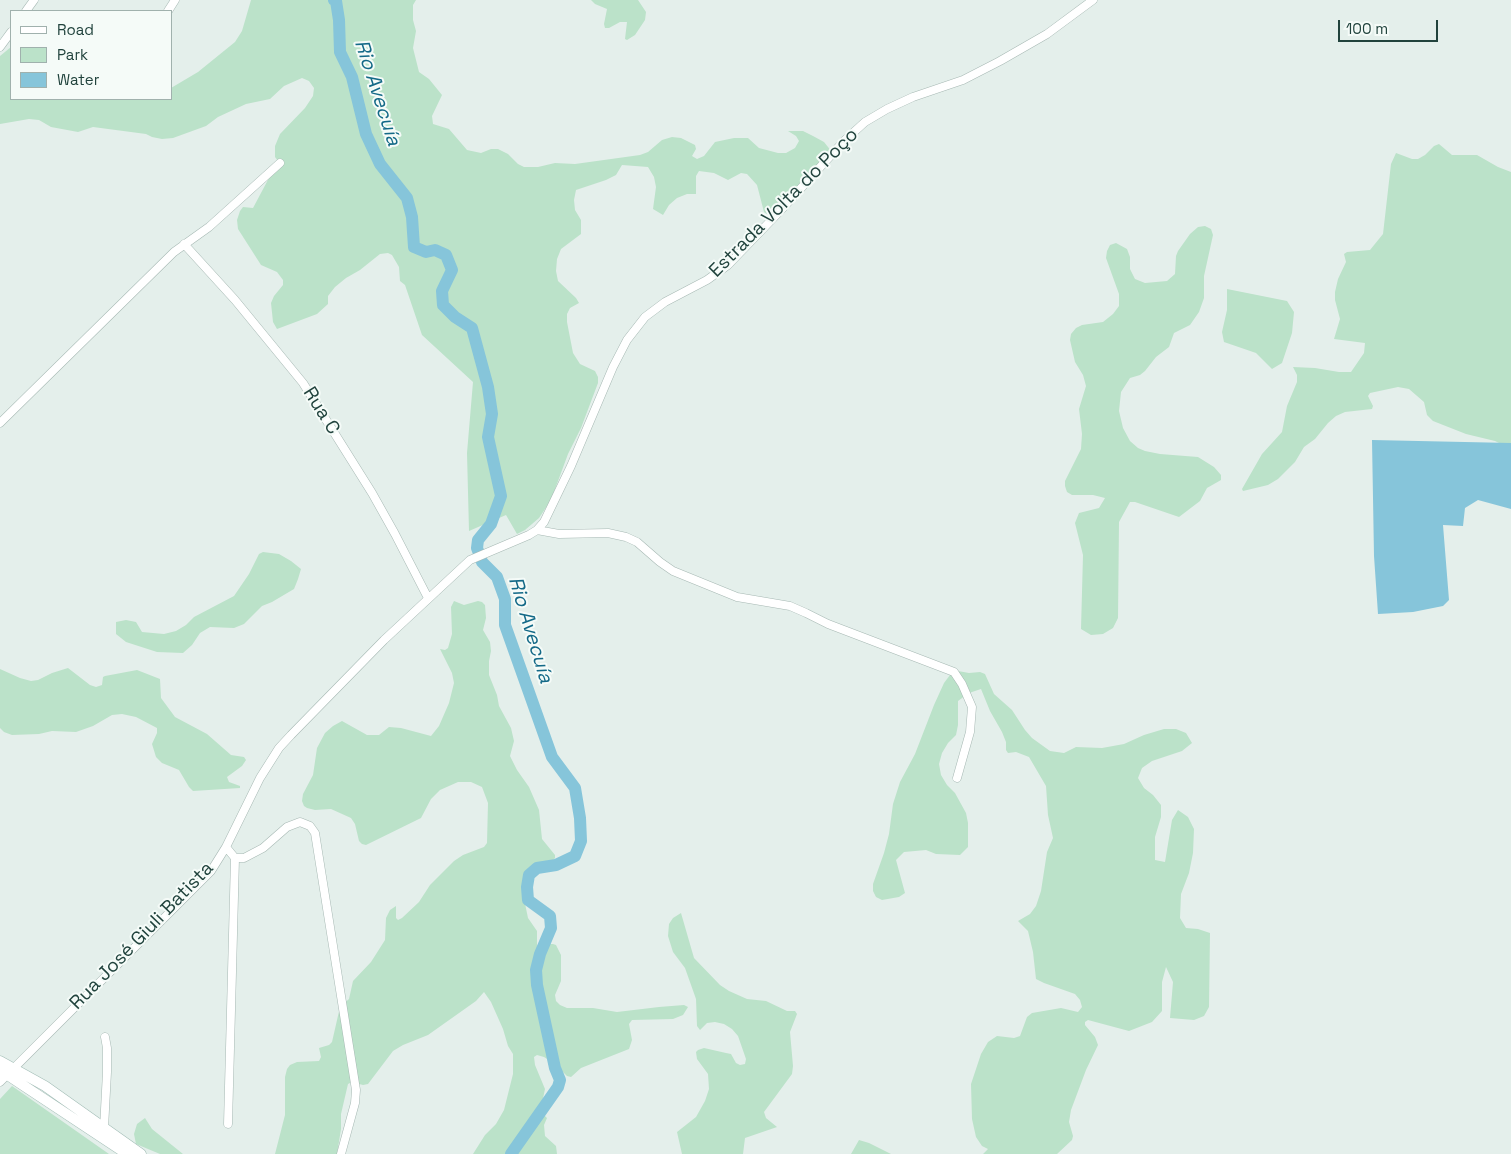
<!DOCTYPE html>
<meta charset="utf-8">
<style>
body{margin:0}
#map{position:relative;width:1511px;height:1154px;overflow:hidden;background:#e4efeb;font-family:"Space Grotesk",sans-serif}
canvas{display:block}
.legend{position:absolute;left:10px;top:10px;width:162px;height:90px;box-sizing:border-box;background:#f5fbf8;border:1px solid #a0b1ad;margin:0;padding:6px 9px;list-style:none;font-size:15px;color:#21433d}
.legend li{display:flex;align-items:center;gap:10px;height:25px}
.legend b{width:25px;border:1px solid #a0b1ad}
.scale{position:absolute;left:1338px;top:20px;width:100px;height:22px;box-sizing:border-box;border:2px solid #21433d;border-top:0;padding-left:6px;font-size:15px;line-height:18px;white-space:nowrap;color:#21433d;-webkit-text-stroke:4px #f5fbf8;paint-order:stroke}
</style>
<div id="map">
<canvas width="1511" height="1154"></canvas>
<ul class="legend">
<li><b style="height:6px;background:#fff"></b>Road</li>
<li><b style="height:14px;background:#bbe2c9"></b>Park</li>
<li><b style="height:14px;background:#86c5da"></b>Water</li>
</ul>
<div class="scale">100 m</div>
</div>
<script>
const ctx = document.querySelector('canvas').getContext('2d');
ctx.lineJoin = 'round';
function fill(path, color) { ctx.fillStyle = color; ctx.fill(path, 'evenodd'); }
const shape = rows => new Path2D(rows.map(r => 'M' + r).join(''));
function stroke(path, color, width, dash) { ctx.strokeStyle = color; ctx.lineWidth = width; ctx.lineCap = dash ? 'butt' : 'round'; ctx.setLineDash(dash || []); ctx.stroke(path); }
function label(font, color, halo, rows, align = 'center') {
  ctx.font = font + ' "Space Grotesk",sans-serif'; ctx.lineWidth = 4; ctx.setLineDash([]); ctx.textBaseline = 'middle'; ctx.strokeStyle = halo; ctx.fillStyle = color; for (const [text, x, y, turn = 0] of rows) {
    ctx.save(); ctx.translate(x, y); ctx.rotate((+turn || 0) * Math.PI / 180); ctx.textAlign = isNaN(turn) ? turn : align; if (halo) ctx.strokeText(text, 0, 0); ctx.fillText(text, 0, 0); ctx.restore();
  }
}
fill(shape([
 [251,0,416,0,413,5,413,20,416,31,413,48,419,72,429,79,442,95,432,116,433,124,449,129,467,150,481,153,491,149,498,149,508,154,518,164,524,167,538,167,555,163,575,164,640,155,648,152,662,140,672,137,681,138,695,145,696,149,692,156,697,159,704,156,715,142,734,138,748,138,759,148,778,153,786,153,795,148,799,141,796,136,788,131,803,131,813,136,824,142,832,152,783,205,767,214,764,212,757,185,747,174,741,173,728,180,714,173,699,171,696,176,696,194,687,194,677,198,669,205,663,215,653,209,656,187,654,177,648,167,622,165,616,175,606,180,576,190,574,200,575,210,581,220,581,234,561,249,557,259,556,271,558,281,576,298,579,303,570,308,567,314,567,322,573,353,580,364,595,371,598,377,598,383,581,428,568,454,551,500,539,518,525,530,517,534,506,515,469,531,467,453,473,382,422,335,405,285,400,281,399,267,392,255,388,253,380,254,360,270,346,278,335,287,328,296,328,304,317,314,277,329,273,322,271,303,274,296,283,285,283,280,277,272,261,265,238,229,237,220,240,211,243,207,253,208,278,161,275,157,275,146,280,134,305,108,313,96,314,88,309,81,302,78,284,86,270,99,246,104,218,117,206,126,173,138,162,139,152,137,146,134,93,127,78,132,51,127,39,120,29,119,0,124,0,56,11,47,11,99,171,99,171,88,198,72,235,42,242,31],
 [591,0,638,0,646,12,645,20,635,35,627,40,625,39,627,22,620,22,609,28,605,28,604,24,607,9,595,4],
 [1439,144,1452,155,1477,155,1498,167,1511,172,1511,449,1495,441,1466,434,1433,421,1427,415,1424,402,1409,389,1398,387,1370,393,1368,396,1373,406,1372,409,1345,412,1336,416,1328,423,1315,439,1304,447,1295,462,1278,479,1268,485,1243,491,1242,489,1262,454,1282,432,1287,406,1297,382,1297,375,1293,367,1315,368,1339,372,1351,372,1364,353,1365,343,1334,339,1340,319,1335,300,1335,292,1338,279,1346,262,1344,254,1347,252,1370,250,1383,234,1391,164,1396,153,1412,159,1418,159,1425,155,1434,146],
 [1205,226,1211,229,1213,235,1204,276,1204,298,1199,312,1190,325,1174,333,1169,347,1156,357,1145,371,1140,375,1130,378,1121,392,1119,411,1123,428,1130,441,1138,448,1145,451,1160,454,1198,457,1214,467,1221,475,1221,480,1207,488,1200,501,1179,517,1135,502,1130,502,1119,522,1118,618,1113,628,1103,634,1091,635,1081,629,1083,555,1075,523,1079,513,1099,508,1105,498,1093,495,1072,495,1067,492,1065,486,1065,481,1081,449,1082,434,1079,409,1086,386,1083,375,1075,362,1070,340,1071,334,1076,328,1082,325,1103,322,1113,314,1119,306,1119,294,1106,258,1107,251,1110,245,1116,243,1127,249,1130,257,1130,269,1135,279,1145,283,1167,281,1175,274,1176,256,1178,251,1190,234,1198,227],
 [1227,289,1287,301,1294,312,1292,333,1282,363,1272,369,1256,353,1224,342,1222,332,1227,310],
 [263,552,279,554,291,561,301,569,298,579,294,589,272,602,262,606,244,624,234,628,210,627,200,633,192,645,183,653,157,652,126,642,116,634,116,622,126,620,136,622,142,632,164,634,176,631,186,625,194,617,234,596,249,574,259,554],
 [454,601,464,605,478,601,482,602,485,605,486,618,483,630,490,642,491,651,489,661,489,675,497,695,499,706,511,728,514,741,510,756,517,770,529,787,539,810,542,839,555,855,555,858,551,863,527,872,523,881,522,889,528,918,537,931,537,948,539,949,548,944,553,944,556,945,561,955,561,981,555,995,556,1001,560,1005,567,1008,593,1008,617,1012,659,1007,684,1005,688,1007,683,1015,673,1019,632,1020,629,1024,632,1040,629,1049,581,1068,571,1077,567,1076,555,1064,544,1057,537,1055,534,1057,535,1065,545,1089,541,1108,542,1113,547,1118,544,1125,545,1136,556,1146,557,1154,473,1154,485,1135,496,1124,504,1110,513,1074,513,1054,508,1046,503,1029,491,1002,484,992,476,1001,428,1035,403,1045,393,1051,368,1084,363,1085,352,1082,348,1084,341,1114,341,1129,337,1154,275,1154,285,1115,285,1077,287,1069,290,1065,297,1062,319,1061,321,1057,319,1048,329,1045,332,1042,340,1007,349,999,353,981,371,962,385,940,386,918,390,910,396,906,396,918,398,920,402,918,419,902,430,885,454,861,463,855,484,847,487,843,488,803,482,787,471,782,458,782,440,790,431,799,421,818,366,845,362,844,359,841,355,824,351,818,331,809,315,810,307,808,304,806,302,801,303,794,313,775,317,748,325,733,333,726,342,721,367,735,379,735,389,727,401,728,431,736,439,726,449,703,454,683,452,673,440,649,445,650,448,648,452,634,451,607],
 [68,668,90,685,96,687,102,685,103,677,105,676,137,670,160,679,161,698,175,717,207,734,231,755,244,757,246,760,242,766,227,777,229,782,240,786,240,788,193,791,189,787,179,770,162,763,156,757,152,744,157,733,157,728,136,717,122,714,112,715,93,726,76,732,52,731,39,734,12,735,4,732,0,728,0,669,20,678,31,681,38,680,52,673],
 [958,671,969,673,980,672,985,674,994,694,1012,710,1025,730,1032,738,1050,751,1064,753,1076,747,1102,748,1124,744,1144,735,1164,729,1176,729,1186,733,1192,743,1182,751,1152,761,1142,768,1138,778,1144,788,1153,795,1161,805,1161,817,1155,837,1155,860,1165,862,1172,820,1178,810,1188,817,1194,829,1193,853,1189,873,1181,894,1180,918,1186,928,1198,929,1210,933,1209,1007,1204,1016,1194,1020,1170,1018,1173,982,1166,967,1162,982,1162,1011,1152,1022,1129,1031,1088,1020,1085,1022,1085,1025,1095,1037,1098,1045,1086,1070,1071,1110,1069,1122,1073,1136,1072,1140,1057,1154,983,1154,988,1149,982,1146,976,1137,972,1119,971,1084,981,1054,988,1042,997,1036,1014,1038,1020,1036,1027,1017,1032,1013,1061,1008,1078,1012,1082,1007,1080,1000,1075,994,1044,983,1036,979,1033,952,1028,931,1018,921,1030,914,1036,906,1041,891,1047,852,1053,838,1048,815,1046,786,1029,757,1016,752,1008,753,1006,750,1006,742,1002,732,990,711,981,689,969,693,958,701,958,725,956,735,948,743,942,753,939,764,941,775,947,785,955,793,966,813,968,823,968,847,960,855,936,854,926,850,904,852,896,860,905,893,899,897,882,900,876,897,873,891,873,884,884,853,889,834,893,804,900,782,915,754,934,705,944,683,950,675],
 [681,913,694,958,720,985,729,991,747,999,766,1001,787,1011,795,1011,797,1014,790,1032,793,1066,792,1074,764,1112,766,1118,777,1127,745,1138,743,1154,682,1154,677,1132,696,1117,705,1101,709,1089,708,1074,697,1059,696,1052,698,1050,704,1048,726,1053,731,1054,736,1063,740,1065,745,1064,746,1059,738,1036,732,1029,724,1024,715,1022,707,1023,700,1030,697,1026,696,999,685,968,673,952,668,936,669,924,673,918],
 [12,1086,109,1154,0,1154,0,1099],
 [145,1118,152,1129,183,1154,160,1154,136,1144,134,1134,137,1124],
 [859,1140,869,1143,891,1154,851,1154]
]), '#bbe2c9');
fill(shape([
 [1372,440,1511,443,1511,509,1478,500,1465,508,1463,526,1443,525,1449,600,1443,606,1413,612,1378,614,1374,556]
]), '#86c5da');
stroke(shape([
 [334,0,336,1,339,20,340,52,352,77,366,134,380,164,407,198,412,217,414,247,426,252,435,250,446,255,452,270,442,291,443,305,455,317,472,328,488,387,492,414,488,437,501,496,491,524,478,540,477,548,482,562,497,577,505,599,505,625,552,757,575,788,580,818,581,841,575,856,556,865,537,868,529,875,527,887,528,900,550,916,551,928,540,954,536,970,537,985,555,1068,560,1080,558,1087,511,1154]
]), '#86c5da', 12);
const minor = shape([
 [26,11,34,0],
 [168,11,175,0],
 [0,47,11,32],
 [184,244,235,300,303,383,372,493,395,534,428,598],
 [0,423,174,252,209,227,280,163],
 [537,530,559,534,608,533,626,537,637,542,660,562,673,571,737,597,790,606,806,613,828,624,954,672,962,684,972,707,970,732,957,778],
 [226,847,235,858,228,1124],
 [235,858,244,858,263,848,287,827,300,822,310,826,315,833,356,1090,355,1103,341,1154],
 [0,1082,211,871,226,847,260,778,279,748,291,735,384,640,470,560,529,535,537,530,544,522,571,466,613,367,627,340,645,317,665,302,707,280,728,265,781,210,844,141,865,122,887,109,913,97,963,80,1000,61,1047,34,1093,0],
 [104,1128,107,1072,107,1048,105,1037]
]);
const secondary = shape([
 [0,1061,45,1086,141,1154],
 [0,1070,127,1154]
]);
stroke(minor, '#a6b8b3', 9);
stroke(secondary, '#a1bcb5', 11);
stroke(minor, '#fff', 8);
stroke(secondary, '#fff', 10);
label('19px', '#21433d', '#f5fbf8', [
 ["Estrada Volta do Poço",784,203,-45],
 ["Rua C",321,411,58],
 ["Rua José Giuli Batista",142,936,-46]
]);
label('italic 20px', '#136987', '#f5fbf8', [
 ["Rio Avecuía",377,93,72],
 ["Rio Avecuía",530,630,73]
]);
</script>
